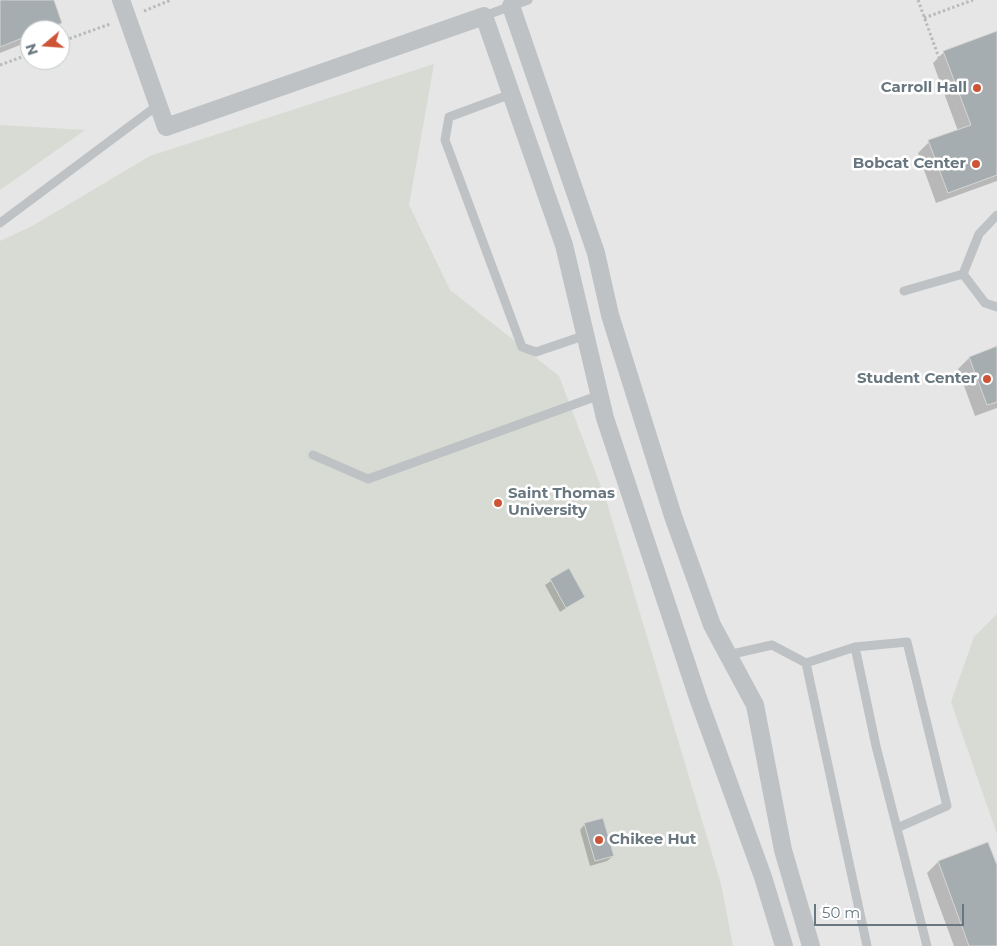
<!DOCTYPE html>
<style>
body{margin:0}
#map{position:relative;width:997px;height:946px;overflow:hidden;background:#f5f5f2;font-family:Montserrat,sans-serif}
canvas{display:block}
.north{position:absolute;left:20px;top:20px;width:50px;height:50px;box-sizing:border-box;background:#fff;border:1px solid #c2c8cc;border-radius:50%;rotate:252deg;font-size:14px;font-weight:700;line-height:20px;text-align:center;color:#67767f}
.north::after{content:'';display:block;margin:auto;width:18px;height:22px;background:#ce5438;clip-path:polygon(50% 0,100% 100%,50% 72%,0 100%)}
.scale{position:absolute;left:814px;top:904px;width:150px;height:22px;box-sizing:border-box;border:2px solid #67767f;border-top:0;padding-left:6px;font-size:15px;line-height:18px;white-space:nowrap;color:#67767f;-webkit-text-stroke:4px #fff;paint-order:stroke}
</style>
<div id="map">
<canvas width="997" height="946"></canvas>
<div class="north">N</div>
<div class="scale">50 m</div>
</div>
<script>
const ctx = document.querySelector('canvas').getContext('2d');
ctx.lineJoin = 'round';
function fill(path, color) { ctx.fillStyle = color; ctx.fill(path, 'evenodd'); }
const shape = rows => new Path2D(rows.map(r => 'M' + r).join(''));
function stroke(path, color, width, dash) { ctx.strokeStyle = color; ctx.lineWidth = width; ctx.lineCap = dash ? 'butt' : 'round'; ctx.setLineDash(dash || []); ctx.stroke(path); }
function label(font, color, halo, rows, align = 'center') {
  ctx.font = font + ' Montserrat,sans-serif'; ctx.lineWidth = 5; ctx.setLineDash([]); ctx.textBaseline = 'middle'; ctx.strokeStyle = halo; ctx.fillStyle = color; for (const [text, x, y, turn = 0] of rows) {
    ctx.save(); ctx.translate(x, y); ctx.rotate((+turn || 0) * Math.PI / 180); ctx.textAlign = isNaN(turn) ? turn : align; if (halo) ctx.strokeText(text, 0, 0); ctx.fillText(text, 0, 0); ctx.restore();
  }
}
fill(shape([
 [0,0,997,0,997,946,0,946],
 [30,30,60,30,60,60,30,60]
]), '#e5e6e5');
fill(shape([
 [434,64,409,205,450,290,559,376,607,503,721,884,733,946,0,946,0,241,34,225,150,156],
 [0,125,85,130,0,190],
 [997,614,997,834,951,702,974,637]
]), '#d7dbd3');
fill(shape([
 [0,0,52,0,61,23,54,30,30,30,30,41,0,53],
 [997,33,997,181,936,203,918,153,929,142,958,131,933,63,944,52],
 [997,348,997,408,975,416,958,369,969,358],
 [568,570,583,597,560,612,545,585],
 [585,824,613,856,607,861,590,866,580,830],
 [988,843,997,868,997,946,954,946,927,873,938,862]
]), '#0003');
const building = shape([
 [0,0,54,0,62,23,44,30,30,30,30,35,0,47,0,0],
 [997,31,997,175,948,193,928,140,971,125,943,51,997,31],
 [997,346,997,402,987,405,969,357,997,346],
 [569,568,585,597,566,608,550,579,569,568],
 [603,818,614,856,595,861,584,823,603,818],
 [988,842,997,865,997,946,969,946,938,861,988,842]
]);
fill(building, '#a6adb1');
stroke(building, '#d6d6d4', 1);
stroke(shape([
 [918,0,964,127],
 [144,11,171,0],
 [924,18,973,0],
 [60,42,110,24],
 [0,65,30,54]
]), '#b8bbbc', 3, [2.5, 2.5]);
stroke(shape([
 [484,16,528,0],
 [511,94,449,117,445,140,522,347,536,352,586,335],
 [0,223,158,105],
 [963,274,985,303,997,307],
 [904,291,963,274,979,234,997,215],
 [313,455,368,479,600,395],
 [855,647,907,642,947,806,897,828],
 [728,655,772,645,806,663,867,946],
 [806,663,855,647,876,746,927,946]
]), '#bec2c5', 9);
stroke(shape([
 [121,0,166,127,484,16,564,245,605,418,698,698,763,877,784,946],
 [511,6,596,253,610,315,673,516,712,625,755,705,783,850,811,946]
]), '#bec2c5', 18);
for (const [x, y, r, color] of [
 [977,88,5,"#ce5438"],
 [976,164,5,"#ce5438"],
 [987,379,5,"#ce5438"],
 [498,503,5,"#ce5438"],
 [599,840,5,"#ce5438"]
]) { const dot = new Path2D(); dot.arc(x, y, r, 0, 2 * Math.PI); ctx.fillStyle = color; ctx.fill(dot); stroke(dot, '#fff', 2); }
label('bold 15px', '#67767f', '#fff', [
 ["Carroll Hall",967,88],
 ["Bobcat Center",966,164],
 ["Student Center",977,379],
 ["Saint Thomas",508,494,"left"],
 ["University",508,511,"left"],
 ["Chikee Hut",609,840,"left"]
], 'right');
</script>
